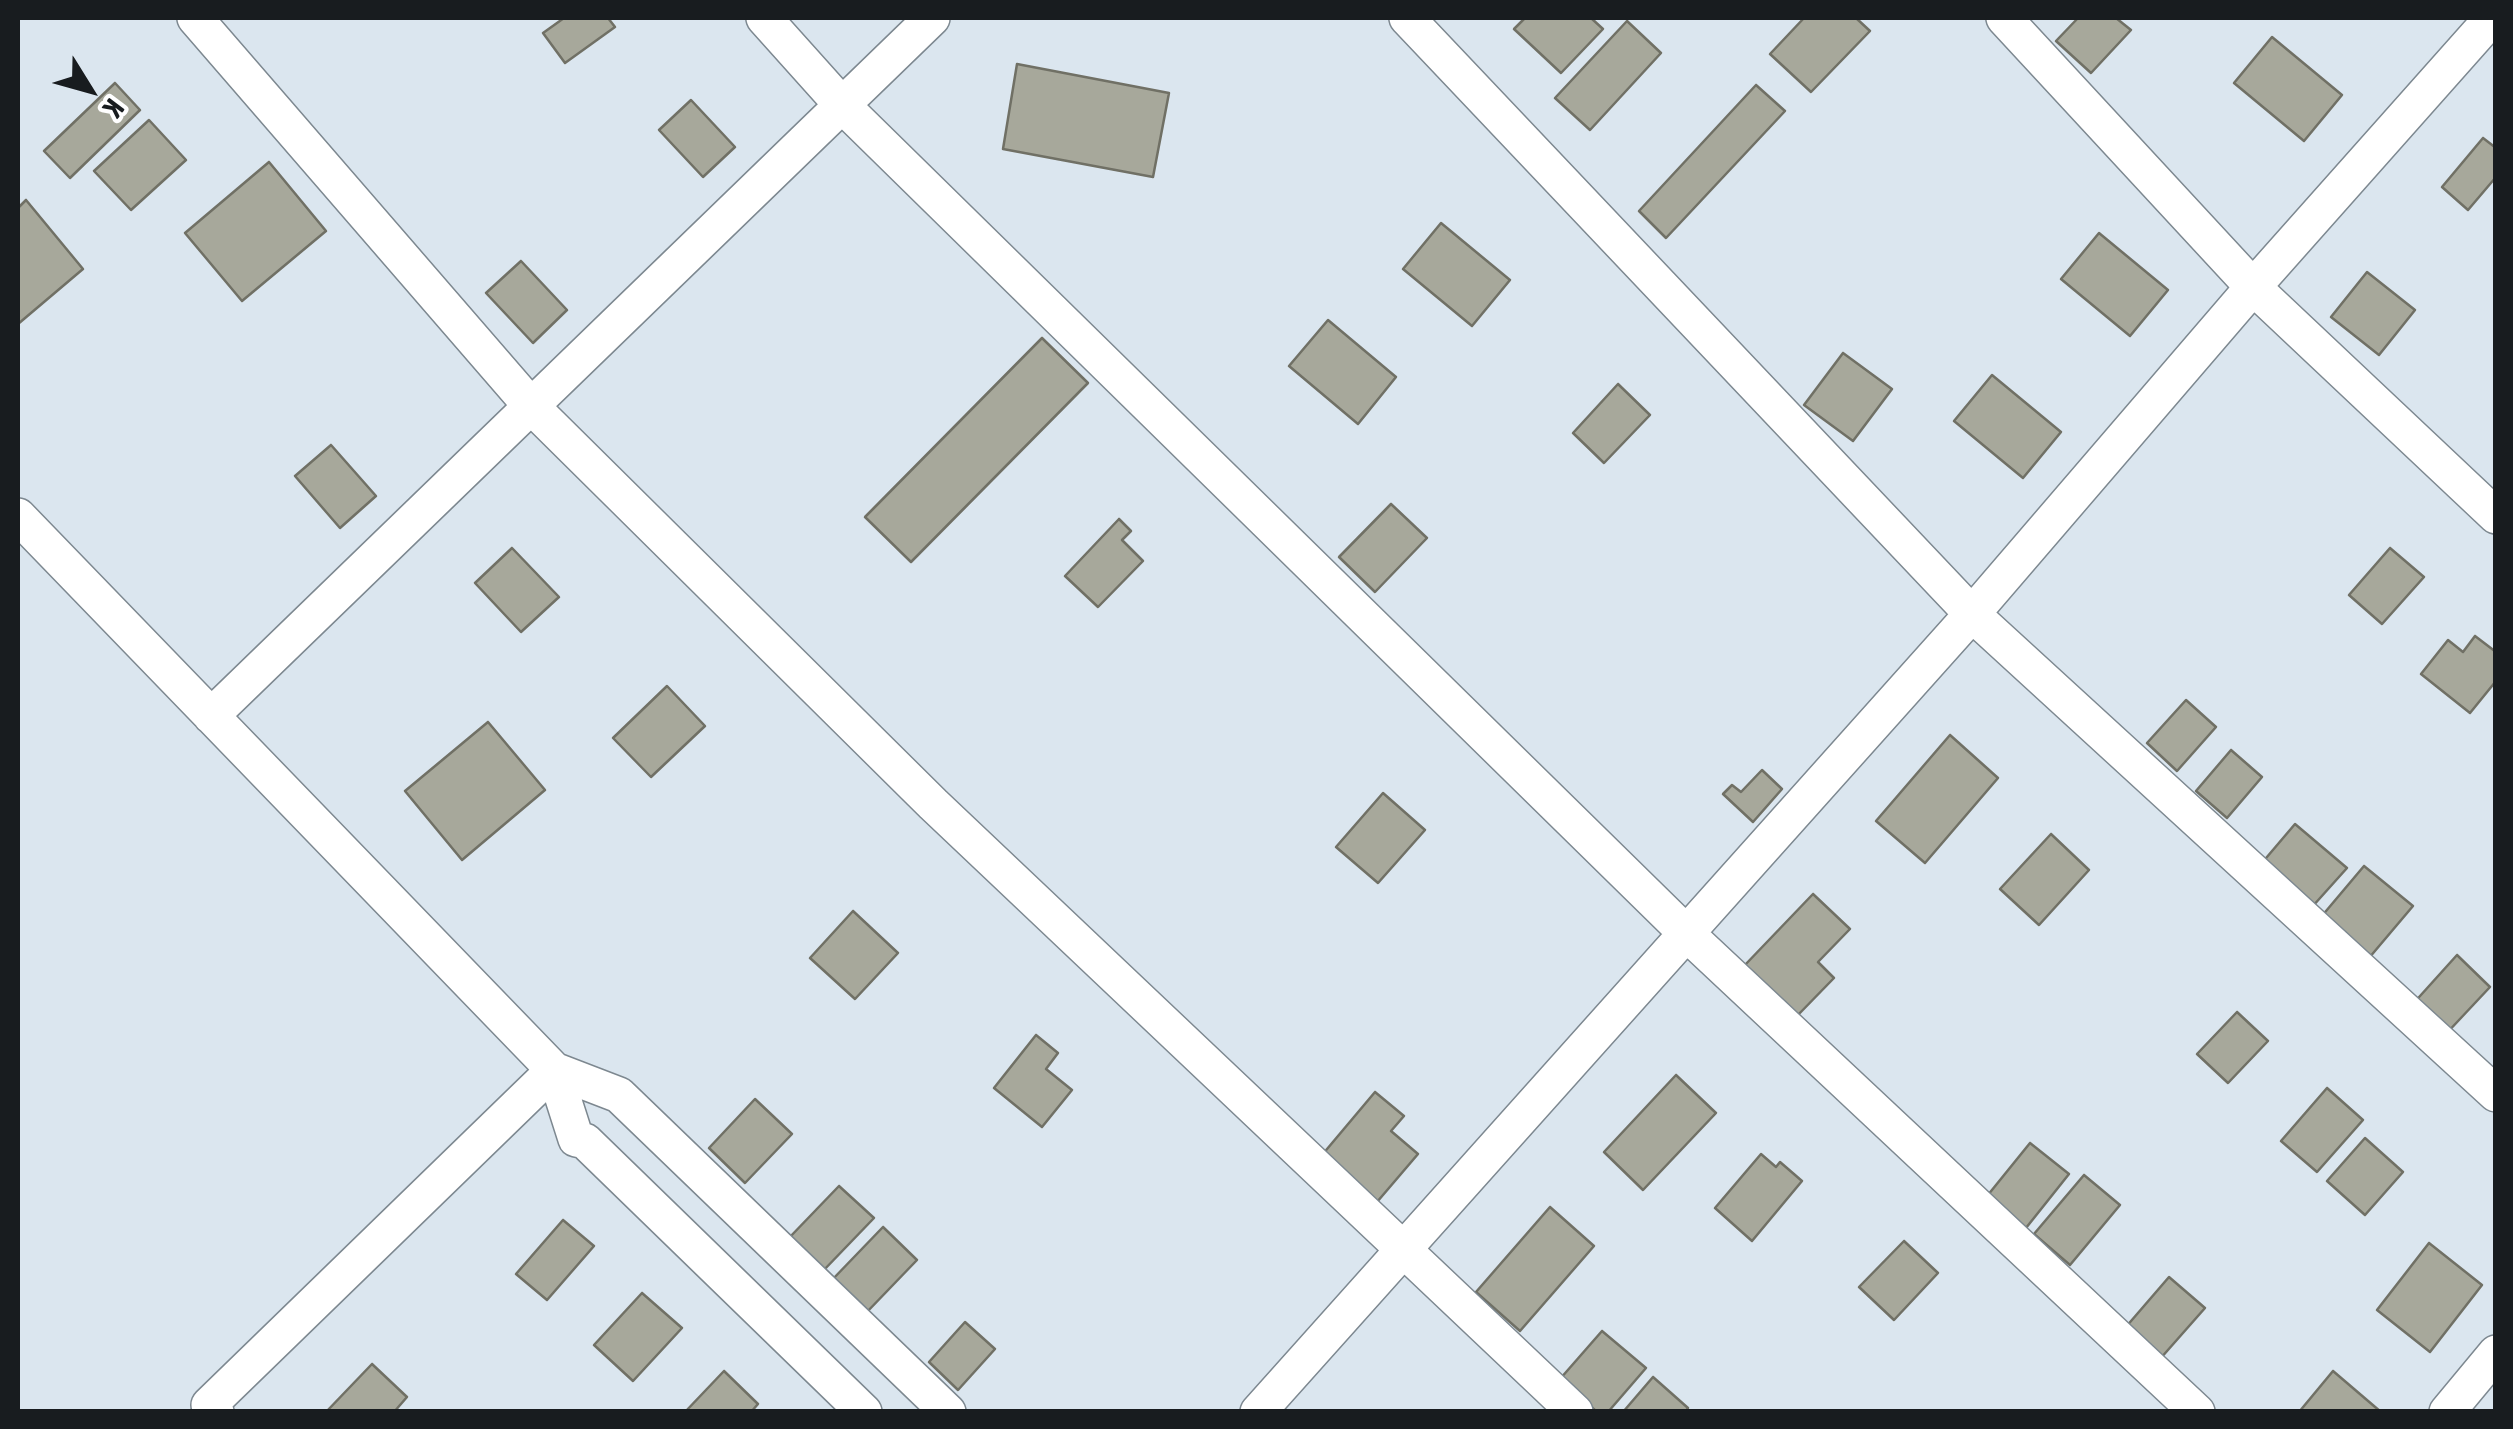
<!DOCTYPE html>
<style>
body{margin:0}
#map{position:relative;width:2513px;height:1429px;overflow:hidden;background:#dbe6ef;font-family:"Asap Condensed",sans-serif}
canvas{display:block}
.frame{position:absolute;inset:0;border:20px solid #181c1f;pointer-events:none}
.north{position:absolute;left:40px;top:40px;width:100px;height:100px;-webkit-text-stroke:8px #fff;paint-order:stroke;rotate:127deg;font-size:28px;font-weight:700;line-height:40px;text-align:center;color:#181c1f}
.north::after{content:'';display:block;margin:auto;width:35px;height:45px;background:#181c1f;clip-path:polygon(50% 0,100% 100%,50% 72%,0 100%)}
</style>
<div id="map">
<canvas width="2513" height="1429"></canvas>
<div class="frame"></div>
<div class="north">K</div>
</div>
<script>
const ctx = document.querySelector('canvas').getContext('2d');
ctx.lineJoin = 'round';
function fill(path, color) { ctx.fillStyle = color; ctx.fill(path, 'evenodd'); }
const shape = rows => new Path2D(rows.map(r => 'M' + r).join(''));
function stroke(path, color, width, dash) { ctx.strokeStyle = color; ctx.lineWidth = width; ctx.lineCap = dash ? 'butt' : 'round'; ctx.setLineDash(dash || []); ctx.stroke(path); }
const building = shape([
 [564,18,608,18,615,27,565,63,543,33,564,18],
 [1525,18,1591,18,1603,29,1561,73,1514,29,1525,18],
 [1804,18,1856,18,1870,31,1811,92,1770,54,1804,18],
 [2078,18,2116,18,2131,30,2091,73,2056,41,2078,18],
 [1627,21,1661,53,1590,130,1555,98,1627,21],
 [2272,37,2342,95,2304,141,2234,83,2272,37],
 [1017,64,1169,93,1153,177,1003,149,1017,64],
 [115,83,140,110,70,178,44,151,115,83],
 [1756,85,1785,111,1666,238,1639,211,1756,85],
 [691,100,735,147,703,177,659,130,691,100],
 [149,120,186,160,131,210,94,171,149,120],
 [2483,138,2496,148,2496,177,2468,210,2442,187,2483,138],
 [269,162,326,231,242,301,185,233,269,162],
 [26,200,83,269,18,324,18,208,26,200],
 [1441,223,1510,280,1472,326,1403,269,1441,223],
 [2099,233,2168,290,2130,336,2061,279,2099,233],
 [521,261,567,310,533,343,486,293,521,261],
 [2367,272,2415,310,2379,355,2331,317,2367,272],
 [1328,320,1396,377,1358,424,1289,366,1328,320],
 [1042,338,1088,383,911,562,865,517,1042,338],
 [1843,353,1892,389,1853,441,1804,405,1843,353],
 [1992,375,2061,432,2023,478,1954,421,1992,375],
 [1618,384,1650,415,1604,463,1573,433,1618,384],
 [331,445,376,496,340,528,295,476,331,445],
 [1391,504,1427,538,1375,592,1339,557,1391,504],
 [1119,519,1131,531,1122,540,1143,561,1098,607,1065,576,1119,519],
 [512,548,559,597,521,632,475,583,512,548],
 [2390,548,2424,577,2382,624,2349,595,2390,548],
 [2475,636,2496,652,2496,681,2470,713,2421,674,2448,640,2463,652,2475,636],
 [667,686,705,726,651,777,613,738,667,686],
 [2186,700,2216,727,2177,771,2147,743,2186,700],
 [488,722,545,790,462,860,405,791,488,722],
 [1950,735,1998,778,1925,863,1876,821,1950,735],
 [2231,750,2262,777,2227,818,2196,791,2231,750],
 [1762,770,1782,789,1753,822,1723,794,1732,785,1741,792,1762,770],
 [1383,793,1425,830,1378,883,1336,847,1383,793],
 [2295,824,2347,868,2312,907,2261,864,2295,824],
 [2051,834,2089,870,2039,925,2000,889,2051,834],
 [2364,866,2413,906,2369,958,2321,917,2364,866],
 [1813,894,1850,929,1818,962,1834,978,1796,1017,1744,966,1813,894],
 [853,911,898,953,855,999,810,958,853,911],
 [2457,955,2490,987,2444,1036,2411,1006,2457,955],
 [2237,1012,2268,1041,2228,1083,2197,1054,2237,1012],
 [1036,1035,1058,1053,1046,1069,1072,1090,1042,1127,994,1088,1036,1035],
 [1676,1075,1716,1113,1643,1190,1604,1152,1676,1075],
 [2327,1088,2363,1120,2317,1172,2281,1141,2327,1088],
 [1375,1092,1404,1116,1391,1131,1418,1154,1377,1202,1322,1155,1375,1092],
 [755,1099,792,1134,745,1183,709,1148,755,1099],
 [2365,1138,2403,1172,2365,1215,2327,1181,2365,1138],
 [2030,1143,2069,1174,2018,1238,1979,1206,2030,1143],
 [1761,1154,1776,1167,1780,1162,1802,1181,1752,1241,1715,1208,1761,1154],
 [2084,1175,2120,1205,2070,1265,2034,1234,2084,1175],
 [839,1186,874,1218,822,1272,788,1239,839,1186],
 [1550,1207,1594,1246,1520,1331,1476,1292,1550,1207],
 [563,1220,594,1246,547,1300,516,1274,563,1220],
 [883,1227,917,1260,865,1314,831,1281,883,1227],
 [1904,1241,1938,1273,1894,1320,1859,1287,1904,1241],
 [2429,1243,2482,1285,2430,1352,2377,1310,2429,1243],
 [2169,1277,2205,1308,2160,1359,2125,1328,2169,1277],
 [642,1293,682,1328,633,1381,594,1345,642,1293],
 [965,1322,995,1349,958,1390,929,1362,965,1322],
 [1602,1331,1646,1368,1608,1412,1597,1412,1560,1379,1602,1331],
 [372,1364,407,1397,394,1412,326,1412,372,1364],
 [724,1371,758,1404,751,1412,685,1412,724,1371],
 [2333,1371,2381,1412,2299,1412,2333,1371],
 [1653,1377,1688,1408,1685,1412,1623,1412,1653,1377]
]);
fill(building, '#a7a89b');
stroke(building, '#707065', 2.5);
const street = shape([
 [195,18,531,406,933,804,1575,1412],
 [764,18,842,105,1686,933,2197,1412],
 [1407,18,1972,614,2496,1094],
 [2004,18,2253,287,2496,516],
 [18,516,554,1070,619,1095,948,1412],
 [211,716,932,18],
 [554,1070,576,1139,585,1141,864,1412],
 [216,1412,209,1405,554,1070],
 [1258,1412,1972,614,2253,287,2492,18],
 [2447,1412,2496,1353]
]);
stroke(street, '#7d8890', 38);
stroke(street, '#fff', 35);
</script>
